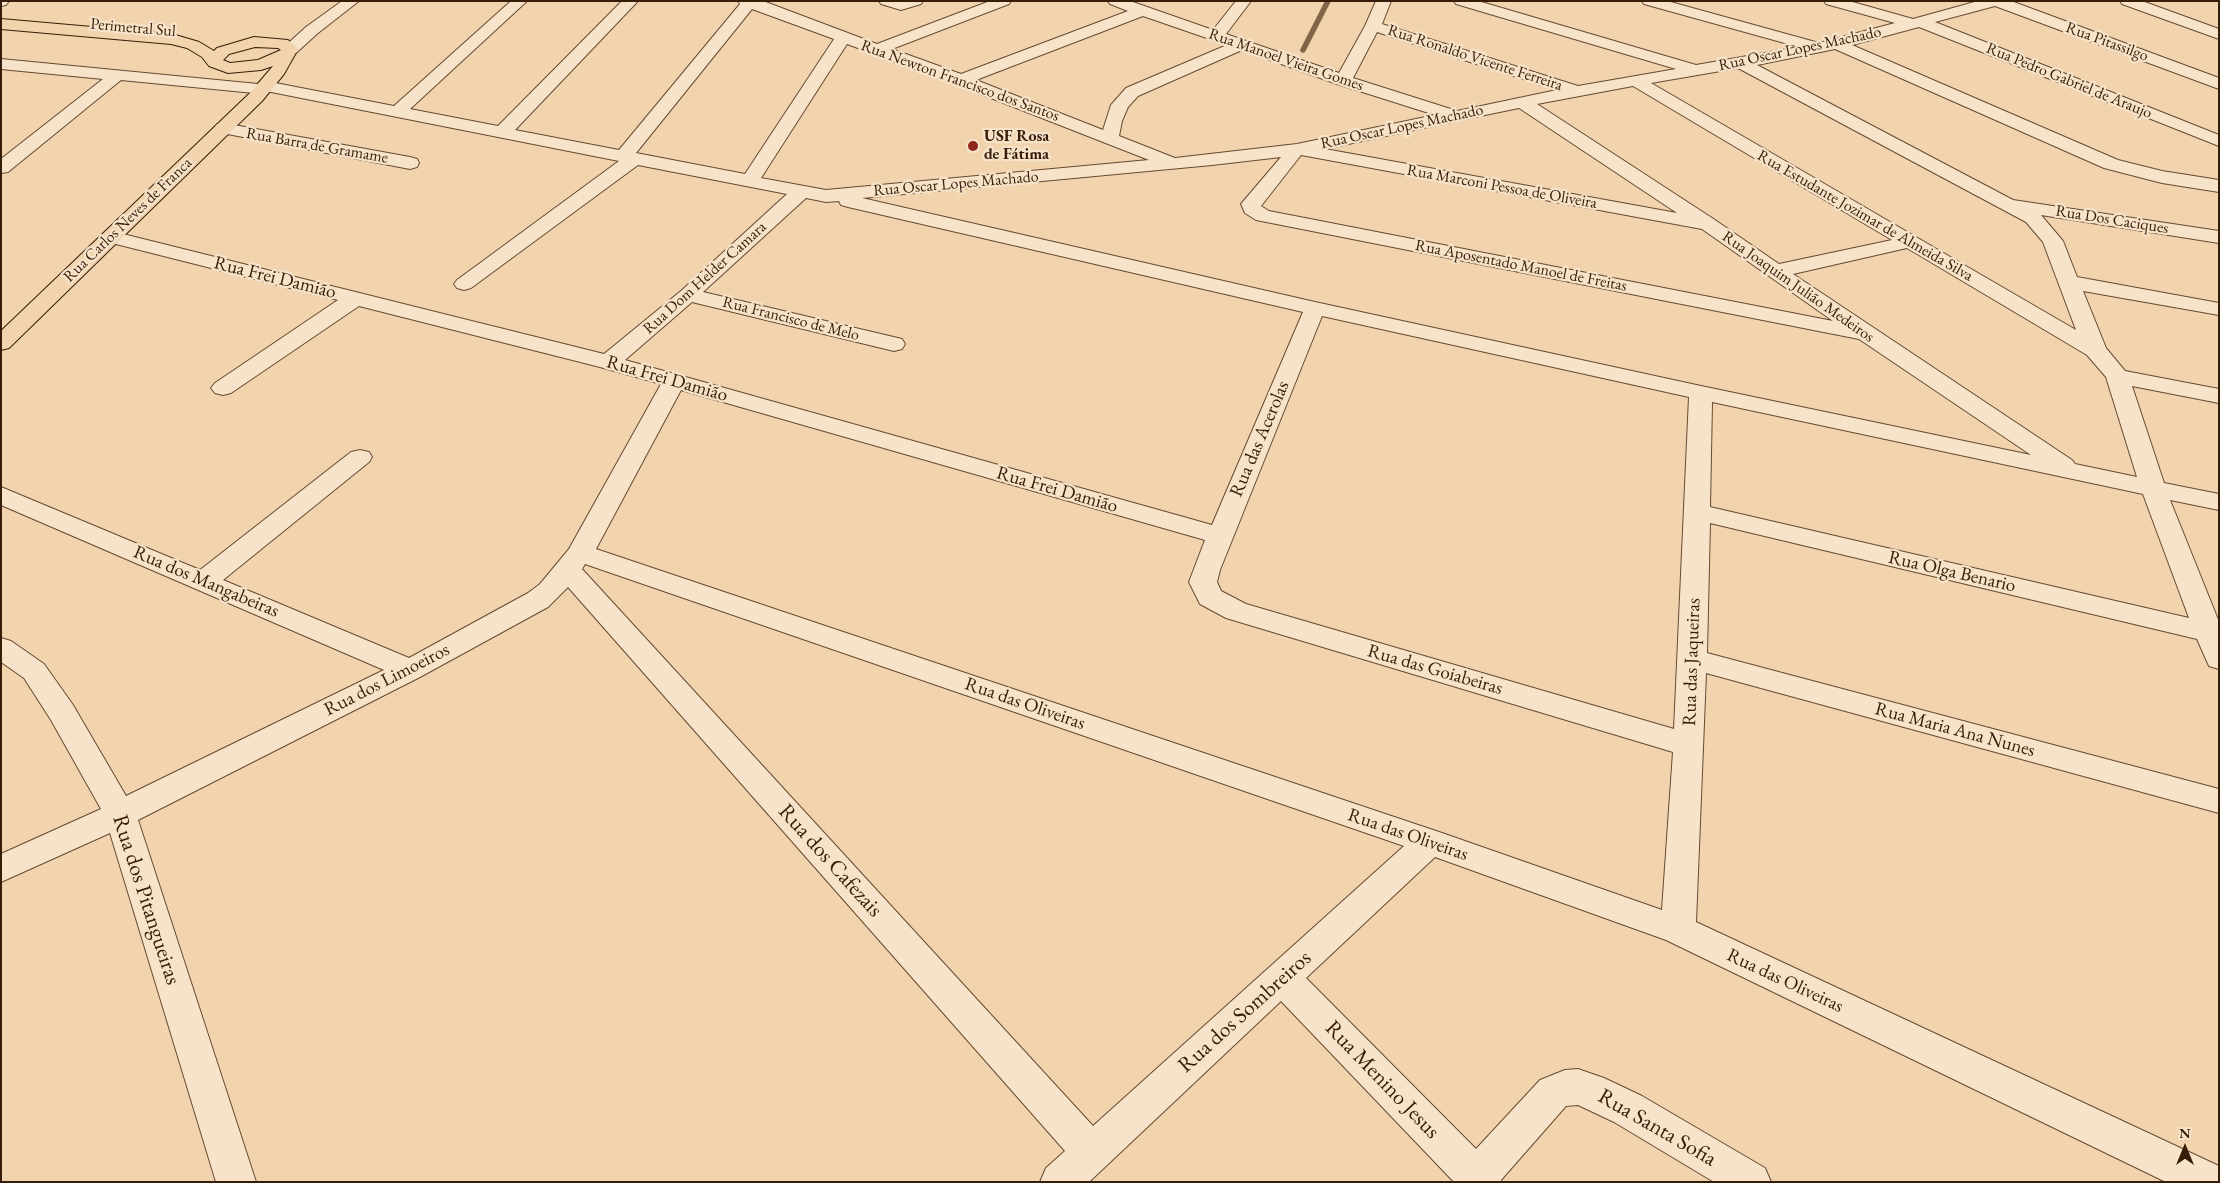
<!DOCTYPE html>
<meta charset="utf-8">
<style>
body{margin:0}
#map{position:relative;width:2220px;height:1183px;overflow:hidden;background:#f1d4ad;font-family:"EB Garamond",serif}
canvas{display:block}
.frame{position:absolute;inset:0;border:2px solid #371c08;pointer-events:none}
.north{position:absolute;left:2160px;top:1123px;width:50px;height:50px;-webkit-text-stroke:4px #f6e3ca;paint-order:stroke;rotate:0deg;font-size:14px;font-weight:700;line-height:20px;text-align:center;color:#371c08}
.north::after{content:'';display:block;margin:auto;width:18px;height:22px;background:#371c08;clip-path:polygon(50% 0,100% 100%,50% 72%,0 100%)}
</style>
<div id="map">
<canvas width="2220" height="1183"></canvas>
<div class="frame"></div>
<div class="north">N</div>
</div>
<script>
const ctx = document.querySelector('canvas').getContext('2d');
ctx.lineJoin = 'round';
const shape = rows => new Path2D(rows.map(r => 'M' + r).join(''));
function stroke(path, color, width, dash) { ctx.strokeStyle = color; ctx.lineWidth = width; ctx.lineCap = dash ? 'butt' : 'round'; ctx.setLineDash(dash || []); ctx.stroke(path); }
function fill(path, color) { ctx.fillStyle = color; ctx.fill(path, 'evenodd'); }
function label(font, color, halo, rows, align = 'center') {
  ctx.font = font + ' "EB Garamond",serif'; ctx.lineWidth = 4.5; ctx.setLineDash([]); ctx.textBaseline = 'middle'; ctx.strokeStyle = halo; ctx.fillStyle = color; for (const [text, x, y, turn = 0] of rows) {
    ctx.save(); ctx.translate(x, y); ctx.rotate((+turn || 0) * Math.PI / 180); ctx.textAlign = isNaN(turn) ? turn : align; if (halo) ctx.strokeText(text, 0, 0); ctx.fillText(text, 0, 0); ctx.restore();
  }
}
stroke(shape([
 [1303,50,1328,1]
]), '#816549', 5.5);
const minor = shape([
 [1,1,9,1,6,5,1,6,1,1],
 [342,1,359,1,318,33,296,53,284,53,282,50,284,47,306,27,342,1],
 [511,1,527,1,410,109,498,126,622,1,638,1,515,130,619,150,740,4,738,1,763,1,877,44,990,1,1011,1,1009,4,892,49,961,74,1128,11,1110,4,1108,1,1130,1,1213,30,1236,1,1251,1,1226,34,1339,73,1365,26,1376,1,1391,1,1382,24,1578,86,1676,69,1456,4,1454,1,1478,1,1696,65,1799,47,1644,4,1642,1,1667,1,1819,43,1895,23,1826,4,1824,1,1849,1,1913,19,1978,1,2011,1,2219,78,2219,89,1995,6,1935,22,2219,135,2219,146,1919,27,1852,45,2118,160,2162,171,2219,180,2219,192,2162,183,2104,168,1835,49,1757,65,2013,200,2219,231,2219,243,2041,215,2063,241,2077,277,2219,303,2219,315,2083,291,2106,348,2125,371,2219,389,2219,403,2132,386,2164,483,2219,494,2219,510,2170,500,2219,622,2219,669,2209,666,2197,639,1710,523,1707,653,2219,789,2219,813,1706,673,1696,922,2219,1166,2219,1182,2166,1182,1666,940,1435,857,1306,978,1476,1149,1540,1080,1565,1070,1578,1069,1604,1078,1642,1096,1765,1168,1771,1182,1714,1182,1614,1122,1578,1105,1566,1106,1501,1180,1502,1182,1454,1182,1281,1001,1089,1182,1040,1182,1046,1168,1065,1151,568,587,548,607,420,677,138,820,256,1182,216,1182,110,833,1,882,1,854,101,809,51,720,24,678,1,662,1,638,11,641,44,664,73,705,126,796,384,670,1,505,1,487,200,570,351,452,360,450,369,452,372,457,369,462,223,580,409,658,528,593,540,584,569,549,661,384,600,367,359,306,231,393,223,395,215,393,211,388,215,383,338,300,104,241,101,237,104,233,111,231,604,354,681,291,787,194,638,165,471,288,464,290,457,288,454,284,457,280,619,161,261,90,254,93,121,80,8,172,1,173,1,159,103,79,1,69,1,59,258,84,265,81,394,106,511,1],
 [752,9,834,39,745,174,636,153,752,9],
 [1143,16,1227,45,1126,88,1111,105,1103,130,976,80,1143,16],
 [1377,32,1557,90,1457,111,1353,78,1377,32],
 [847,44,955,84,1149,160,826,190,761,178,847,44],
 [1242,50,1337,84,1435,115,1297,144,1175,158,1119,136,1122,121,1128,107,1138,96,1242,50],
 [1738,68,2026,222,2043,242,2076,330,1651,83,1738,68],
 [1633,86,1892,240,1779,264,1715,220,1537,104,1633,86],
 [1519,108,1677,213,1325,149,1456,121,1519,108],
 [1301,155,1702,229,1833,321,1269,211,1261,206,1301,155],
 [1281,157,1241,204,1245,213,1256,220,1859,339,2031,455,1701,386,1315,302,862,198,1212,165,1281,157],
 [806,198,826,202,839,201,841,205,848,207,1303,312,1212,525,625,360,692,302,894,351,902,349,905,344,902,339,703,292,806,198],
 [1907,248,2087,355,2106,377,2137,477,2075,464,2072,460,1793,274,1907,248],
 [1322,316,1689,397,1674,729,1246,604,1221,591,1217,582,1220,570,1322,316],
 [681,390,1205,540,1189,582,1200,604,1226,618,1673,752,1662,910,1442,833,596,549,681,390],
 [1712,402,2143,494,2189,618,1710,507,1712,402],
 [585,564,1404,846,1093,1126,582,569,585,564],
 [879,1,923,1,921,4,901,10,881,4,879,1],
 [2120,1,2142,1,2219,29,2219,39,2122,4,2120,1],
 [223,123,410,157,417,159,419,163,417,167,410,169,217,132,214,128,217,124,223,123]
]);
const major = shape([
 [1,19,172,34,199,42,214,51,217,48,254,37,288,40,298,49,284,74,262,101,9,348,1,350,1,331,250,93,273,66,261,70,228,73,209,66,202,57,187,48,171,44,1,29,1,19],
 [255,47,278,48,281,50,258,60,230,63,223,60,229,54,255,47]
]);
stroke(minor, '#664a31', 2);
stroke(major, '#371c08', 2);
fill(minor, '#f6e3ca');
fill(major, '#f1d4ad');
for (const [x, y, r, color] of [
 [973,146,6,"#8f2418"]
]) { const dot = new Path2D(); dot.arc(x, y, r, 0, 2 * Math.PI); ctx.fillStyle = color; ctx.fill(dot); stroke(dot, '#f6e3ca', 2); }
label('16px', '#371c08', '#f6e3ca', [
 ["Perimetral Sul",133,28,5],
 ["Rua Pitassilgo",2107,42,20],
 ["Rua Oscar Lopes Machado",1800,49,-12],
 ["Rua Ronaldo Vicente Ferreira",1475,58,18],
 ["Rua Manoel Vieira Gomes",1286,60,19],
 ["Rua Newton Francisco dos Santos",960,81,20],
 ["Rua Pedro Gabriel de Araujo",2069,81,22],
 ["Rua Oscar Lopes Machado",1402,127,-12],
 ["Rua Barra de Gramame",317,146,10],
 ["Rua Oscar Lopes Machado",956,184,-5],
 ["Rua Marconi Pessoa de Oliveira",1502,187,10],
 ["Rua Estudante Jozimar de Almeida Silva",1865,216,30],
 ["Rua Carlos Neves de Franca",128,220,-44],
 ["Rua Dos Caciques",2112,220,9],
 ["Rua Aposentado Manoel de Freitas",1521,266,11],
 ["Rua Dom Helder Camara",705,278,-42],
 ["Rua Joaquim Julião Medeiros",1798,287,35],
 ["Rua Francisco de Melo",791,319,14]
]);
label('bold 16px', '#371c08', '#f6e3ca', [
 ["USF Rosa",984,137],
 ["de Fátima",984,155]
], 'left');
label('19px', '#371c08', '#f6e3ca', [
 ["Rua Frei Damião",275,278,14],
 ["Rua Frei Damião",667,379,16],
 ["Rua das Acerolas",1260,439,-67],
 ["Rua Frei Damião",1057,490,16],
 ["Rua Olga Benario",1952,572,13],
 ["Rua dos Mangabeiras",206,582,23],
 ["Rua das Jaqueiras",1692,662,-88],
 ["Rua das Goiabeiras",1435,670,16],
 ["Rua dos Limoeiros",387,680,-27],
 ["Rua das Oliveiras",1025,704,19],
 ["Rua Maria Ana Nunes",1955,730,15],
 ["Rua das Oliveiras",1408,835,19],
 ["Rua das Oliveiras",1785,981,25]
]);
label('22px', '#371c08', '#f6e3ca', [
 ["Rua dos Cafezais",830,861,48],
 ["Rua dos Pitangueiras",146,900,72],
 ["Rua dos Sombreiros",1245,1012,-42],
 ["Rua Menino Jesus",1382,1080,46],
 ["Rua Santa Sofia",1657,1128,30]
]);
</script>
